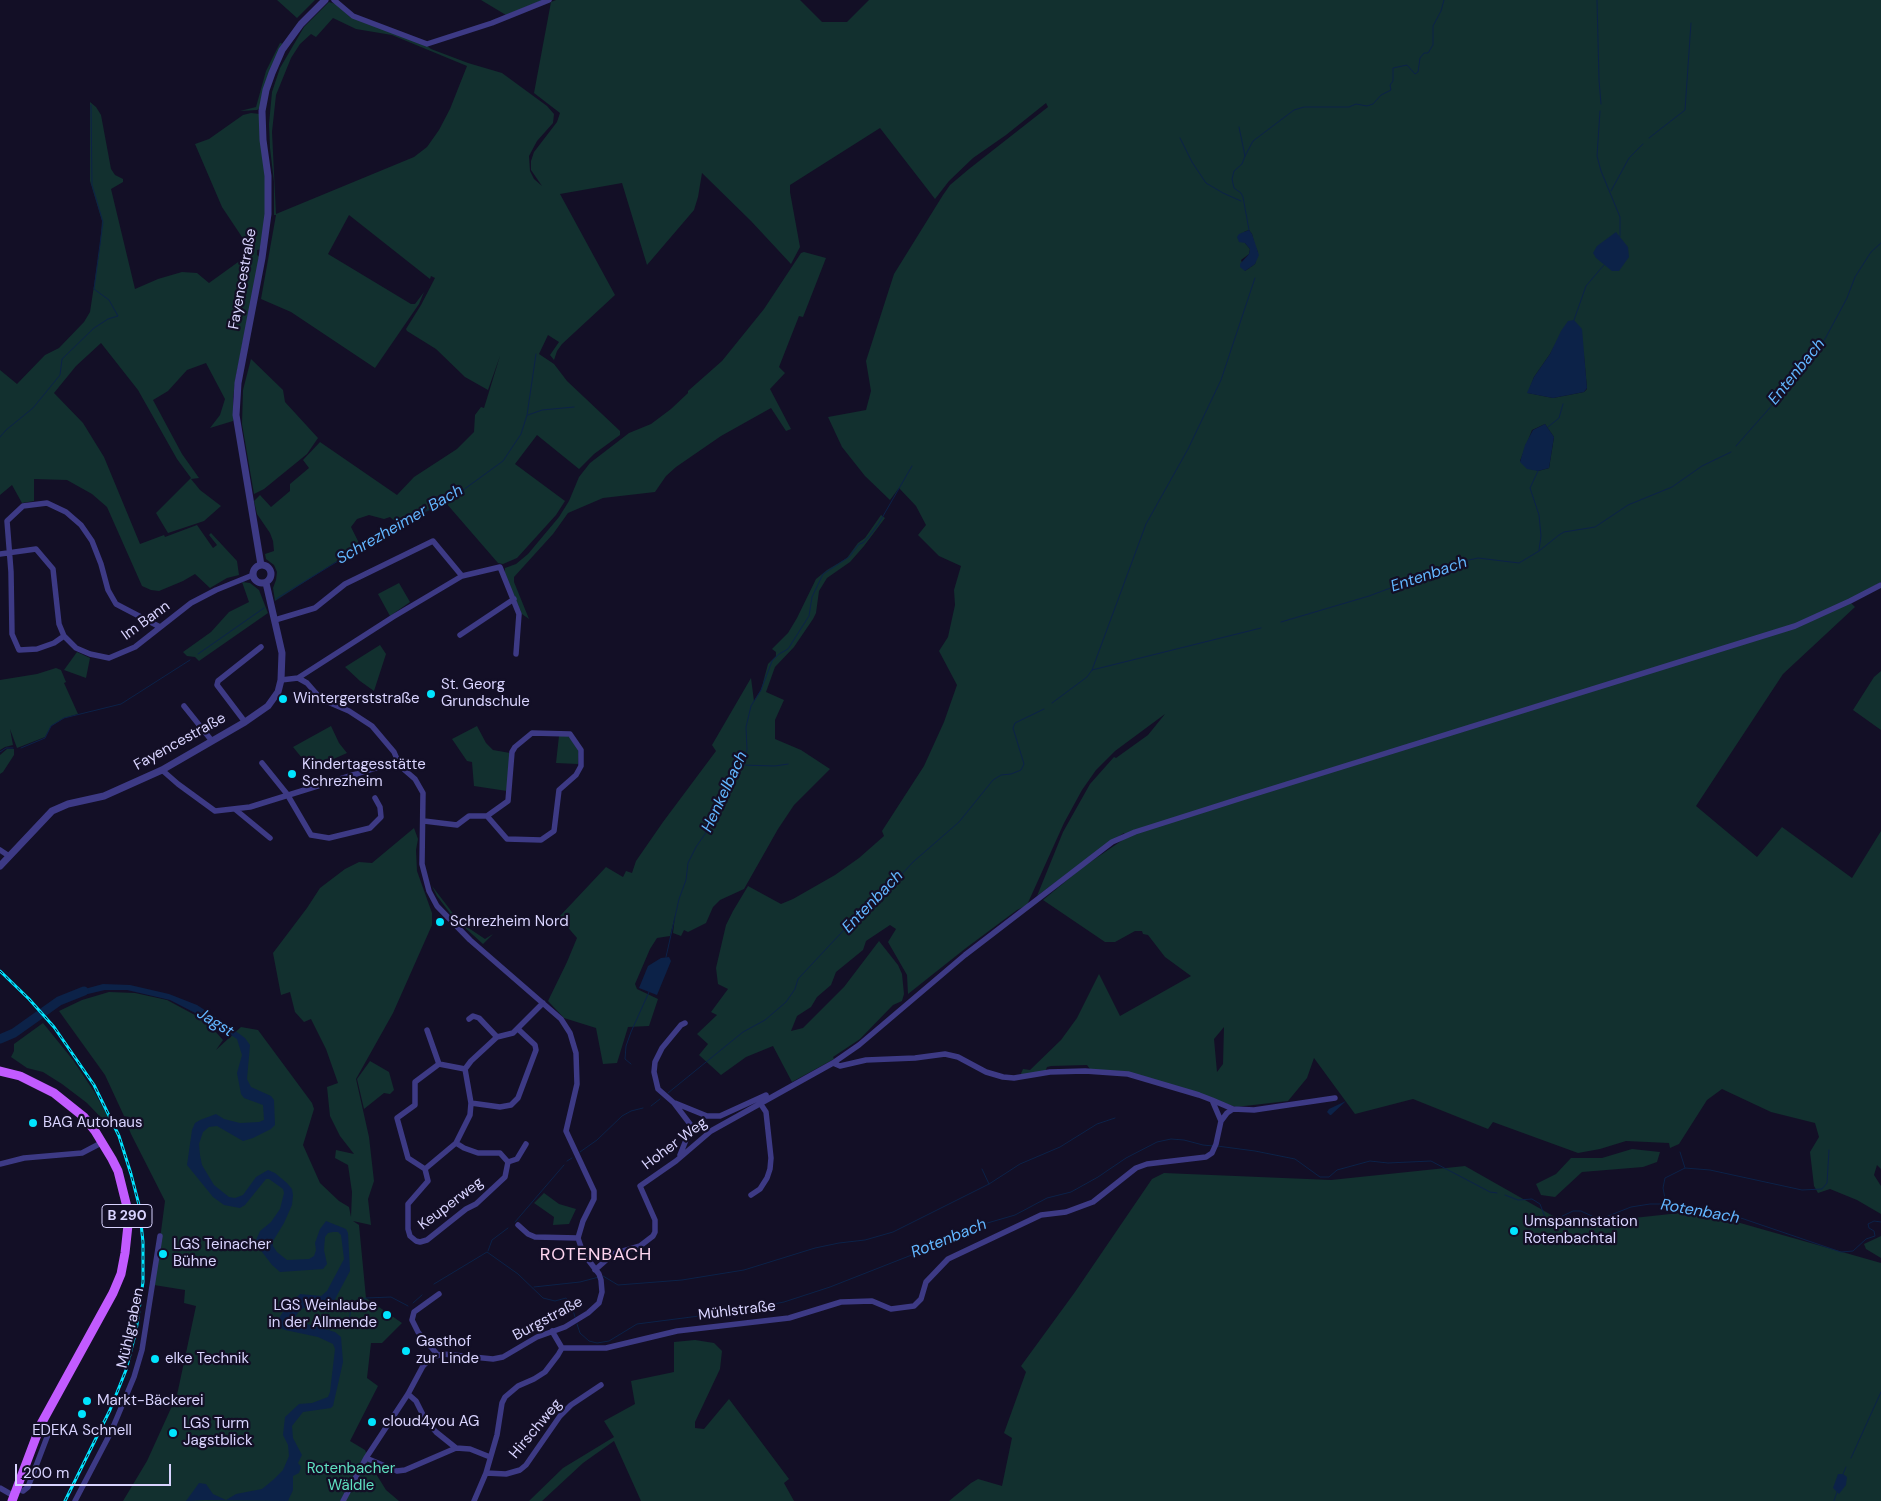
<!DOCTYPE html>
<meta charset="utf-8">
<style>
body{margin:0}
#map{position:relative;width:1881px;height:1501px;overflow:hidden;background:#130f26;font-family:"DM Sans",sans-serif}
canvas{display:block}
.scale{position:absolute;left:15px;top:1464px;width:156px;height:22px;box-sizing:border-box;border:2px solid #d9d4ff;border-top:0;padding-left:6px;font-size:15px;line-height:18px;white-space:nowrap;color:#d9d4ff;-webkit-text-stroke:4px #130f26;paint-order:stroke}
</style>
<div id="map">
<canvas width="1881" height="1501"></canvas>
<div class="scale">200 m</div>
</div>
<script>
const ctx = document.querySelector('canvas').getContext('2d');
ctx.lineJoin = 'round';
function fill(path, color) { ctx.fillStyle = color; ctx.fill(path, 'evenodd'); }
const shape = rows => new Path2D(rows.map(r => 'M' + r).join(''));
function stroke(path, color, width, dash) { ctx.strokeStyle = color; ctx.lineWidth = width; ctx.lineCap = dash ? 'butt' : 'round'; ctx.setLineDash(dash || []); ctx.stroke(path); }
function label(font, color, halo, rows, align = 'center') {
  ctx.font = font + ' "DM Sans",sans-serif'; ctx.lineWidth = 4.5; ctx.setLineDash([]); ctx.textBaseline = 'middle'; ctx.strokeStyle = halo; ctx.fillStyle = color; for (const [text, x, y, turn = 0] of rows) {
    ctx.save(); ctx.translate(x, y); ctx.rotate((+turn || 0) * Math.PI / 180); ctx.textAlign = isNaN(turn) ? turn : align; if (halo) ctx.strokeText(text, 0, 0); ctx.fillText(text, 0, 0); ctx.restore();
  }
}
fill(shape([
 [277,0,315,0,297,18],
 [481,0,543,0,506,15],
 [556,0,800,0,822,22,847,22,869,0,1881,0,1881,582,1849,601,1855,607,1783,674,1696,806,1757,857,1782,827,1852,878,1881,831,1881,1169,1877,1165,1874,1175,1881,1186,1881,1214,1857,1200,1830,1189,1818,1193,1814,1186,1810,1152,1819,1137,1815,1123,1771,1112,1722,1089,1707,1100,1679,1144,1670,1148,1669,1143,1626,1141,1600,1149,1578,1153,1493,1122,1488,1129,1413,1099,1355,1114,1314,1058,1307,1078,1288,1101,1236,1107,1161,1082,1090,1069,1087,1065,1051,1066,1047,1067,1045,1072,1020,1076,1023,1069,1030,1070,1061,1040,1077,1018,1099,974,1120,1016,1191,976,1165,957,1148,935,1143,934,1142,931,1135,931,1115,942,1105,942,1043,900,1083,867,1127,837,1124,833,1108,843,1037,896,1063,832,1090,784,1114,757,1116,758,1148,735,1165,714,1115,751,1096,770,1082,790,1064,823,1027,905,1017,910,966,948,908,994,907,975,888,942,896,929,890,925,866,941,863,950,836,972,831,985,817,997,811,1007,797,1016,791,1031,803,1028,844,987,879,941,898,965,902,974,904,994,902,1001,893,1005,860,1039,833,1057,834,1059,792,1082,773,1046,746,1057,721,1075,699,1055,708,1044,697,1034,717,1015,711,1012,728,989,718,984,716,968,726,925,733,911,748,886,781,904,793,899,835,875,859,858,884,836,882,831,924,766,944,722,957,685,939,651,948,637,955,605,954,590,961,566,939,556,918,535,926,525,916,506,899,488,890,500,865,476,842,447,828,417,866,410,871,391,866,361,894,274,943,195,950,185,969,169,1048,107,1046,103,1006,135,973,158,949,181,935,199,880,128,790,185,790,192,800,247,791,264,751,221,702,173,698,197,694,210,647,265,622,183,560,194,615,295,562,344,557,351,554,360,550,355,559,342,548,335,539,354,554,364,567,381,620,431,620,435,594,454,579,469,537,435,515,464,565,501,556,515,517,558,503,564,498,563,446,503,398,524,390,517,384,519,369,515,357,519,351,527,358,541,359,547,275,601,273,588,276,580,277,572,274,565,266,559,265,554,274,551,273,541,270,533,257,514,254,501,260,495,271,507,290,491,290,484,309,468,303,460,320,442,397,495,414,477,457,449,474,432,475,415,481,407,484,408,500,356,488,390,465,377,436,349,407,331,406,329,421,305,435,278,431,276,430,279,349,215,328,254,411,304,415,304,424,292,419,304,375,368,291,312,261,299,276,215,274,215,274,182,270,148,269,124,272,92,280,68,304,27,329,2,336,4,350,17,426,45,431,49,468,63,502,73,547,106,554,114,553,123,537,141,529,156,530,171,534,179,542,186,531,170,531,161,534,152,557,122,560,113,534,93,551,2],
 [333,18,356,29,392,35,467,66,450,109,439,130,427,147,414,157,276,214,272,132,276,95,291,58,300,44,311,34,316,37],
 [1249,230,1252,234,1255,246,1258,252,1255,264,1245,271,1241,260,1249,254,1250,249,1245,243,1244,232],
 [1568,322,1584,356,1587,389,1584,392,1553,398,1528,393,1534,377,1550,354],
 [1545,424,1554,437,1549,468,1538,471,1520,461,1532,430],
 [1224,1027,1223,1064,1217,1072,1214,1039],
 [280,43,284,44,261,107,257,110,240,111,256,107,266,71],
 [90,102,96,107,101,115,111,169,115,175,123,179,123,182,111,189,135,289,158,279,182,272,197,273,209,283,252,252,222,207,195,144,209,139,243,115,251,113,260,114,266,182,266,215,262,249,257,250,257,255,260,257,236,376,233,398,233,421,210,428,220,415,225,399,206,363,187,370,168,391,153,400,182,454,199,478,191,479,200,490,221,506,204,521,168,533,156,513,191,478,177,459,138,390,101,343,76,366,54,393,83,423,104,457,140,544,164,535,165,537,197,525,213,548,217,545,209,535,211,533,237,561,239,575,227,578,210,588,195,574,183,581,159,591,151,590,142,586,107,507,92,494,67,480,34,479,34,501,22,503,12,485,0,495,0,370,17,384,45,355,59,348,84,322,90,312,100,246,102,221,90,181],
 [804,252,826,258,803,317,799,316,779,367,785,373,770,389,791,429,786,431,771,408,721,436,676,467,666,476,655,492,603,498,568,513,553,534,514,577,514,582,529,619,522,614,505,575,505,568,516,564,528,554,559,517,569,501,579,477,590,463,629,433,651,424,671,409,688,393,688,391,722,361,764,309,801,253],
 [251,359,283,390,285,402,318,438,307,454,264,489,254,494,242,424,243,390],
 [881,515,885,518,864,546,850,562,827,578,819,591,816,613,813,619,794,647,775,667,766,692,784,700,775,720,775,739,801,750,830,769,794,805,778,829,744,889,720,900,713,907,706,923,688,932,684,930,681,936,673,933,675,916,670,936,657,938,650,949,635,984,637,989,658,999,649,1026,628,1027,617,1063,603,1064,596,1028,564,1018,548,1001,567,962,577,938,559,917,606,867,623,877,626,871,632,873,636,861,663,822,716,751,712,745,751,678,754,701,761,690,768,664,776,656,776,652,772,649,788,633,797,618,816,579,827,570,847,558,858,543,865,538],
 [242,582,250,583,259,590,268,613,199,661,195,657,187,656,183,652,211,632,229,612,249,602],
 [399,583,410,602,390,616,378,594],
 [380,645,386,654,374,691,360,681,345,667],
 [77,652,90,658,86,678,64,670],
 [56,668,61,670,66,682,64,683,78,714,64,718,51,726,45,737,17,748,10,729,13,745,5,747,0,750,0,680,37,674],
 [1881,671,1881,730,1853,710,1874,677],
 [331,726,339,743,347,753,311,769,293,747],
 [477,726,486,743,493,750,510,753,507,791,474,786,472,762,467,761,452,739],
 [559,736,568,736,579,750,578,764,556,763],
 [7,749,14,749,14,755,3,772,0,774,0,755],
 [414,828,418,839,416,850,417,871,432,913,432,925,393,1013,356,1079,369,1137,374,1181,368,1199,371,1225,353,1221,359,1225,366,1298,402,1323,382,1343,371,1343,367,1378,378,1386,350,1441,365,1450,373,1469,386,1490,399,1501,123,1501,147,1461,177,1395,196,1306,184,1303,185,1290,154,1285,165,1201,131,1134,125,1119,128,1117,124,1116,105,1075,59,1011,82,1000,109,992,135,993,167,1000,206,1021,223,1040,216,1050,241,1027,258,1030,312,1103,314,1109,303,1145,320,1183,339,1201,349,1207,351,1217,352,1192,348,1165,335,1158,336,1150,354,1154,340,1136,330,1116,327,1087,338,1083,326,1049,311,1019,304,1022,295,1012,290,992,281,995,273,953,307,908,320,888,345,869,359,862,372,863],
 [432,886,455,916,470,929,485,939,493,934,483,944,453,917,437,896],
 [43,1023,73,1060,95,1093,108,1117,113,1130,87,1103,62,1084,43,1072,27,1068,11,1057,14,1051,14,1044],
 [370,1061,389,1072,394,1090,390,1094,384,1093,364,1109,357,1079],
 [1632,1149,1660,1152,1657,1162,1643,1167,1582,1172,1555,1197,1541,1195,1536,1184,1556,1174,1571,1158,1602,1158],
 [1465,1166,1569,1225,1698,1211,1881,1263,1881,1501,949,1501,971,1483,978,1479,1002,1486,1012,1438,1004,1433,1026,1372,1021,1366,1075,1292,1152,1179,1164,1173,1331,1180],
 [544,1193,559,1204,576,1209,569,1224,553,1225,554,1217,534,1203],
 [1881,1236,1881,1258,1866,1249,1864,1244],
 [695,1340,714,1343,722,1351,720,1369,695,1422,695,1428,704,1429,729,1399,789,1479,784,1483,794,1501,641,1501,614,1441,583,1463,542,1501,529,1501,563,1468,614,1437,604,1421,635,1404,631,1381,674,1372,674,1342]
]), '#12302f');
fill(shape([
 [1249,230,1252,234,1259,255,1255,264,1245,271,1240,267,1240,264,1249,254,1250,249,1245,243,1239,242,1237,237,1239,234],
 [1616,232,1628,247,1629,257,1619,271,1612,271,1596,258,1593,253,1597,246],
 [1574,320,1582,329,1587,388,1584,392,1553,398,1527,393,1534,377,1550,354,1561,331,1568,321],
 [1545,424,1554,437,1549,468,1538,471,1527,469,1520,462,1525,445,1533,430],
 [669,957,671,961,657,995,639,988,648,966,661,958],
 [103,984,130,985,169,994,197,1005,226,1024,245,1038,250,1045,247,1079,251,1087,271,1096,274,1100,275,1125,271,1129,253,1138,243,1141,217,1126,209,1127,203,1132,199,1144,200,1155,202,1165,214,1185,229,1197,235,1198,243,1195,256,1177,268,1170,275,1173,287,1183,292,1189,293,1195,292,1205,284,1223,273,1241,273,1246,277,1252,287,1260,309,1259,314,1256,316,1250,315,1243,320,1229,326,1221,346,1229,348,1233,350,1271,333,1303,328,1307,308,1306,300,1310,293,1320,335,1332,341,1337,343,1362,333,1406,331,1408,303,1412,292,1426,293,1438,302,1455,298,1463,301,1467,299,1473,293,1476,293,1490,288,1501,205,1500,186,1501,199,1483,206,1484,213,1494,226,1500,236,1494,262,1489,273,1480,283,1470,289,1456,288,1445,283,1435,285,1417,299,1404,312,1403,328,1397,330,1392,335,1349,333,1344,318,1337,285,1330,281,1328,278,1320,284,1310,300,1294,321,1296,327,1291,344,1259,341,1235,338,1232,333,1232,328,1233,325,1237,324,1250,327,1264,323,1269,280,1272,272,1265,259,1248,256,1240,260,1231,271,1222,280,1209,284,1193,283,1189,269,1179,266,1179,245,1205,240,1208,224,1205,213,1197,187,1165,192,1130,195,1123,200,1120,216,1114,224,1119,240,1123,259,1122,264,1120,263,1105,244,1098,241,1094,237,1073,242,1055,237,1039,203,1017,170,1000,127,990,105,990,75,997,70,993],
 [1346,1101,1331,1115,1330,1115,1327,1112,1329,1109],
 [1838,1474,1843,1474,1847,1477,1846,1485,1839,1494,1833,1488]
]), '#0c2248');
stroke(shape([
 [1597,0,1599,80,1601,104],
 [1600,111,1597,156,1601,171,1620,217,1620,236],
 [1239,127,1245,156],
 [1180,138,1192,162,1206,183,1223,193,1241,201],
 [1649,138,1685,110,1691,23],
 [1611,191,1629,158,1643,144],
 [1249,230,1243,197,1241,193,1234,188,1232,179,1234,171,1242,164,1245,156,1253,141,1294,110,1304,107,1349,107,1356,104,1367,106,1373,104,1381,95,1391,90,1390,85,1393,81,1393,68,1407,65,1415,74,1418,72,1420,58,1424,53,1428,53,1433,45,1433,26,1441,11,1444,0],
 [1574,320,1586,286,1604,265],
 [528,415,542,410,574,407],
 [1548,427,1559,418,1563,404],
 [0,437,6,430,33,408,60,375,62,359,94,328,108,319,118,316,109,300,94,289,103,222,92,185,91,105],
 [1736,446,1782,394,1825,339,1847,298,1855,277,1871,252,1881,243],
 [1538,471,1530,488,1539,515,1541,536,1539,550],
 [276,599,405,520,448,501,503,461,521,434,527,415,536,354],
 [1281,622,1369,596,1460,562,1478,558,1519,563,1539,551,1559,535,1564,532,1595,527,1628,505,1672,487,1702,466,1731,452],
 [198,654,264,608],
 [1092,670,1146,524,1188,449,1221,380,1255,278],
 [1052,703,1087,677,1092,670,1261,628],
 [21,748,45,738,51,726,64,718,121,704,190,660],
 [0,752,6,748,13,748],
 [741,765,775,766,788,764],
 [666,957,679,899,686,880,688,863,696,847,714,821,724,796,741,765,747,750,746,727,751,706,761,690,772,661,779,654,788,649,809,616,812,597,823,574,849,557,859,544,863,543,870,535,879,523,912,466],
 [631,1064,625,1059,626,1046,631,1032,649,992],
 [668,1093,743,1032,765,1020,786,1002,795,989,798,979,856,917,889,888,913,862,959,822,993,780,1001,775,1011,774,1021,770,1024,764,1013,728,1015,723,1044,709],
 [651,1106,660,1099],
 [1217,1146,1255,1151,1295,1159,1320,1177,1329,1177,1337,1170,1370,1161,1388,1163,1431,1161,1490,1192,1497,1193],
 [580,1152,597,1140,622,1116,631,1111,643,1108],
 [1680,1152,1685,1168],
 [567,1161,572,1158],
 [982,1169,989,1184],
 [1505,1195,1518,1200,1532,1199,1540,1204,1545,1217,1552,1221,1573,1211,1581,1211,1594,1217,1603,1218,1631,1207,1650,1204,1666,1204,1732,1215,1841,1252,1853,1251,1866,1239,1875,1236,1874,1231,1869,1228,1868,1224,1874,1221,1881,1222],
 [1666,1204,1663,1188,1665,1178,1685,1168,1710,1170,1802,1190,1822,1189,1827,1183,1829,1150],
 [515,1222,564,1165],
 [488,1251,492,1240,508,1228],
 [603,1276,618,1285,682,1280,744,1270,815,1248,839,1243,865,1240,893,1232,989,1184,1020,1164,1060,1147,1097,1124,1115,1118],
 [434,1284,487,1252,518,1274,543,1298,555,1301,566,1298,571,1303,575,1317],
 [534,1287,580,1282,599,1277],
 [413,1303,422,1295],
 [577,1324,580,1333,589,1341,597,1343,609,1341,637,1324,738,1311,784,1302,830,1287,927,1249,984,1224,1015,1215,1047,1198,1071,1192,1098,1177,1126,1158,1157,1142,1171,1139,1184,1140,1203,1145,1213,1146],
 [329,1331,331,1323,334,1322,347,1325,349,1323,351,1306,366,1298,391,1297,408,1306],
 [1851,1458,1881,1392],
 [1843,1474,1846,1467],
 [1834,1501,1837,1492]
]), '#0c2248', 1);
stroke(shape([
 [0,1039,14,1033,59,1001,84,991]
]), '#0c2248', 9);
stroke(shape([
 [334,0,353,16,427,44,492,23,549,0],
 [0,554,36,549,53,569,59,624,64,636,76,648,90,654,109,658,135,647,191,603,216,590,253,575],
 [275,620,315,608,345,584,433,541,462,576],
 [460,635,514,599],
 [64,636,54,643,37,649,19,650,12,634,11,572,7,521,23,506,47,503,66,512,81,525,92,541,101,564,108,590,116,604,160,627],
 [298,678,307,683,321,699,349,711,372,726,394,752,400,766],
 [281,680,298,678,393,617,462,576,500,567,519,614,516,654],
 [184,706,212,741],
 [245,722,217,685,218,681,261,647],
 [262,763,287,794,311,835,329,838,370,828,381,817,380,807,375,798],
 [162,770,178,784,215,811,250,807,385,765,400,766,415,779,423,793,422,864,429,891,437,906,470,940,561,1019,570,1033,576,1053,577,1084,566,1131,594,1191,594,1199,583,1221,578,1238,583,1253,599,1274,601,1280,602,1292,599,1303,588,1313,565,1327,537,1337,503,1357,493,1359,443,1354,432,1357,423,1366,408,1394,366,1458,343,1501],
 [236,810,270,838],
 [424,821,457,825,469,816,487,816,508,801,512,752,515,747,532,733,570,734,581,750,581,766,576,775,559,790,554,831,541,840,507,839,487,816],
 [0,850,9,856],
 [469,1019,473,1016,479,1018,497,1037],
 [427,1030,439,1064],
 [833,1063,840,1066,866,1060,915,1058,945,1054,958,1057,986,1072,1003,1077,1014,1078,1050,1072,1085,1071,1128,1074,1199,1095,1212,1100,1221,1121],
 [1212,1100,1233,1109],
 [471,1103,500,1107,511,1105,518,1098,536,1050,535,1045,518,1029],
 [675,1103,707,1116,720,1116,766,1095],
 [680,1155,688,1135,690,1124,674,1103,658,1089,654,1072,655,1062,662,1048,681,1025,685,1023],
 [508,1162,517,1159,526,1144],
 [0,1164,24,1158,82,1153,103,1142],
 [425,1169,428,1181,408,1204,408,1229,410,1236,416,1241,420,1242,427,1240,466,1209,476,1204,505,1177,508,1162,500,1153,478,1153,464,1148,456,1143],
 [425,1169,456,1143,470,1115,471,1103,465,1069,471,1061,497,1037,513,1033,543,1003],
 [425,1169,408,1158,397,1118,415,1105,415,1082,439,1064,465,1069],
 [751,1195,760,1189,767,1178,770,1169,771,1158,766,1112,760,1103],
 [518,1225,528,1234,535,1237,578,1238],
 [595,1270,613,1254,640,1246,653,1236,655,1232,655,1220,640,1186,676,1161,711,1131,833,1063,859,1045,965,955,1112,842,1135,832,1242,798,1795,626,1850,601,1881,585],
 [552,1331,562,1348],
 [562,1348,606,1348,677,1331,789,1318,841,1302,872,1301,891,1309,914,1306,921,1299,926,1282,948,1259,1041,1215,1066,1212,1093,1202,1136,1168,1147,1164,1206,1157,1212,1153,1216,1144,1221,1121,1227,1113,1233,1109,1254,1110,1335,1098],
 [437,1354,418,1332,412,1320,414,1312,439,1294],
 [408,1394,416,1401,426,1421,436,1432,456,1448],
 [366,1458,397,1471,405,1470,456,1448,470,1449,490,1457],
 [486,1473,506,1474,520,1470,526,1465,560,1416,571,1405,601,1385],
 [0,1488,14,1496],
 [17,1488,23,1491,28,1487,49,1432],
 [75,1501,111,1432,134,1377,142,1350,160,1236],
 [474,1501,486,1473,497,1435,502,1403,505,1397,518,1386,534,1379,545,1372,558,1355,562,1348]
]), '#3d3a85', 5.5);
stroke(shape([
 '253 574a9 9 0 1 1 18 0a9 9 0 1 1-18 0Z',
 [261,565,236,415,238,383,262,258,268,214,268,176,263,140,262,111,266,90,272,73,282,50,301,24,325,0],
 [0,866,52,811,68,804,104,796,162,770,245,722,268,706,278,692,281,680,282,653,266,583]
]), '#3d3a85', 7);
stroke(shape([
 [0,1071,20,1076,54,1093,84,1117,95,1131,112,1159,118,1171,127,1207,128,1225,125,1253,121,1274,113,1293,41,1424,12,1501]
]), '#c25bff', 9);
const rail = shape([
 [0,971,29,999,54,1027,94,1085,119,1136,131,1174,139,1205,143,1242,143,1282,136,1331,126,1370,110,1410,65,1501]
]);
stroke(rail, '#00e5ff', 3);
stroke(rail, '#130f26', 1, [4]);
for (const [x, y, r, color] of [
 [431,694,5,"#00e5ff"],
 [283,699,5,"#00e5ff"],
 [292,774,5,"#00e5ff"],
 [440,922,5,"#00e5ff"],
 [33,1123,5,"#00e5ff"],
 [1514,1231,5,"#00e5ff"],
 [163,1254,5,"#00e5ff"],
 [387,1315,5,"#00e5ff"],
 [406,1351,5,"#00e5ff"],
 [155,1359,5,"#00e5ff"],
 [87,1401,5,"#00e5ff"],
 [82,1414,5,"#00e5ff"],
 [372,1422,5,"#00e5ff"],
 [173,1433,5,"#00e5ff"]
]) { const dot = new Path2D(); dot.arc(x, y, r, 0, 2 * Math.PI); ctx.fillStyle = color; ctx.fill(dot); stroke(dot, '#130f26', 2); }
for (const [x, y, w] of [
 [127,1216,50]
]) { const box = new Path2D(); box.roundRect(x - w / 2, y - 11.5, w, 23, 4); ctx.fillStyle = '#130f26'; ctx.fill(box); stroke(box, '#d9d4ff', 1); }
label('bold 14px', '#d9d4ff', null, [
 ["B 290",127,1216]
]);
label('15px', '#d9d4ff', '#130f26', [
 ["Fayencestraße",243,279,-80],
 ["Im Bann",146,621,-36],
 ["Fayencestraße",180,742,-29],
 ["Hoher Weg",675,1144,-37],
 ["Keuperweg",451,1204,-37],
 ["Mühlstraße",737,1311,-7],
 ["Burgstraße",548,1319,-28],
 ["Mühlgraben",131,1328,-78],
 ["Hirschweg",536,1429,-50]
]);
label('15px', '#d9d4ff', '#130f26', [
 ["St. Georg",441,685],
 ["Grundschule",441,702],
 ["Wintergerststraße",293,699],
 ["Kindertagesstätte",302,765],
 ["Schrezheim",302,782],
 ["Schrezheim Nord",450,922],
 ["BAG Autohaus",43,1123],
 ["Umspannstation",1524,1222],
 ["Rotenbachtal",1524,1239],
 ["LGS Teinacher",173,1245],
 ["Bühne",173,1262],
 ["LGS Weinlaube",377,1306,"right"],
 ["in der Allmende",377,1323,"right"],
 ["Gasthof",416,1342],
 ["zur Linde",416,1359],
 ["elke Technik",165,1359],
 ["Markt-Bäckerei",97,1401],
 ["cloud4you AG",382,1422],
 ["LGS Turm",183,1424],
 ["Jagstblick",183,1441],
 ["EDEKA Schnell",82,1431,"center"]
], 'left');
label('15px', '#5fe0c0', '#130f26', [
 ["Rotenbacher",351,1469],
 ["Wäldle",351,1486]
]);
label('italic 16px', '#62b6ff', '#130f26', [
 ["Entenbach",1797,372,-51],
 ["Schrezheimer Bach",400,525,-30],
 ["Entenbach",1429,575,-19],
 ["Henkelbach",725,792,-65],
 ["Entenbach",873,902,-46],
 ["Jagst",215,1023,32],
 ["Rotenbach",1700,1212,10],
 ["Rotenbach",949,1239,-22]
]);
ctx.letterSpacing = '1px';
label('18px', '#ffd6f0', '#130f26', [
 ["ROTENBACH",596,1255]
]);
ctx.letterSpacing = '0px';
</script>
